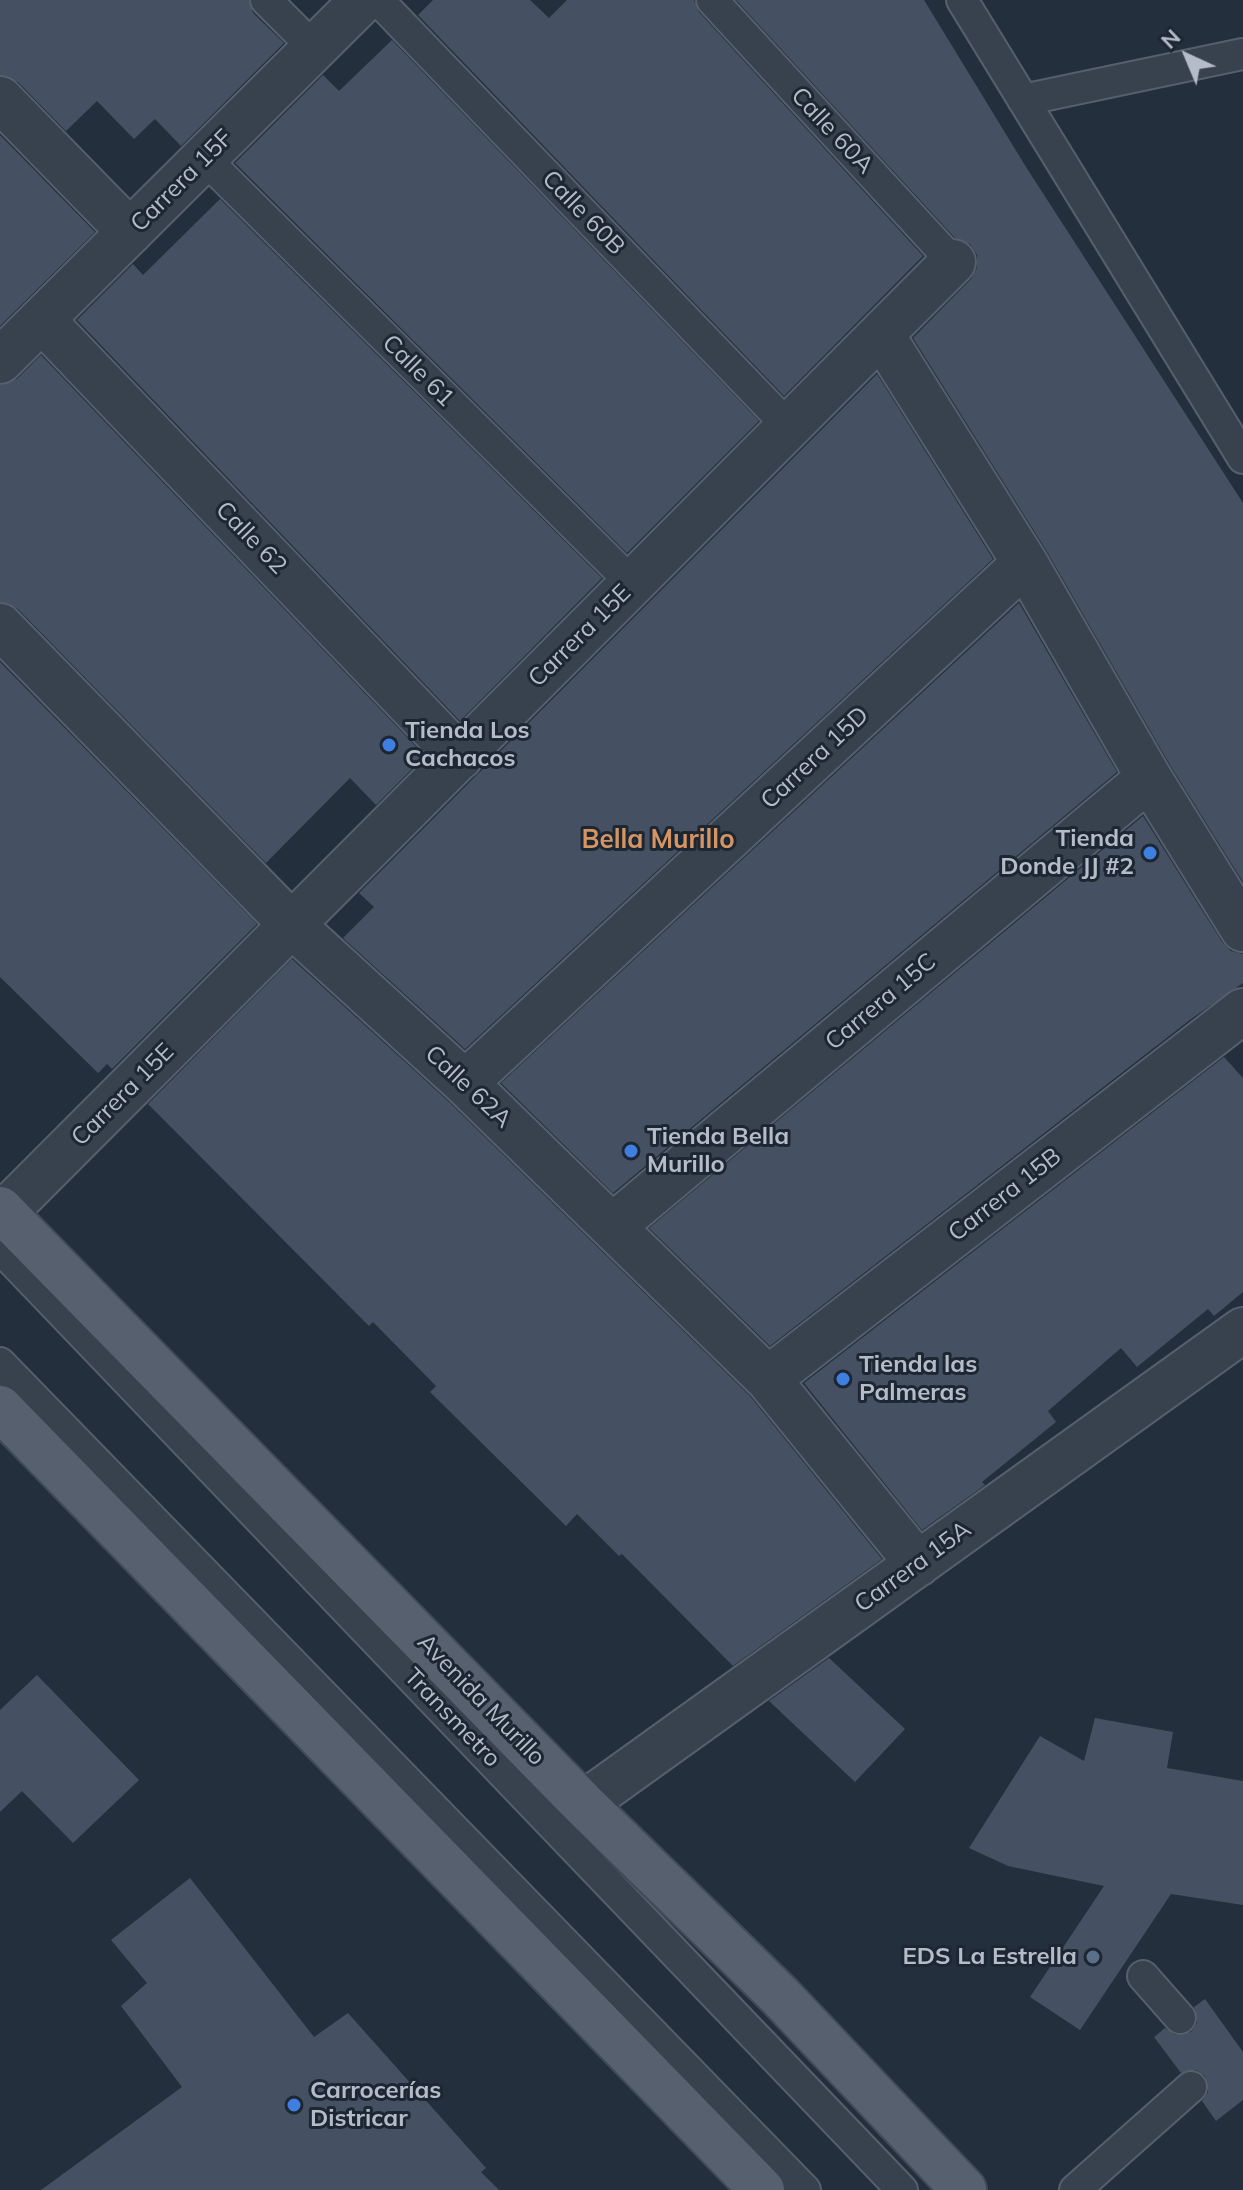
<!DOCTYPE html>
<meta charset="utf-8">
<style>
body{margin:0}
#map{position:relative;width:1243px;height:2190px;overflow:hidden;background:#242f3e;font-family:Mulish,sans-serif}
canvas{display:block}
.north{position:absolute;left:1147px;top:16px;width:80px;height:80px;-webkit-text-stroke:6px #1d2633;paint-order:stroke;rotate:316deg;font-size:22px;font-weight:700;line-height:32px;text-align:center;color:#b4bcc9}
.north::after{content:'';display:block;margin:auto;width:28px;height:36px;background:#b4bcc9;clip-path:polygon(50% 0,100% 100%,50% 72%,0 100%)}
</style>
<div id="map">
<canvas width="1243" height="2190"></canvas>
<div class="north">N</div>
</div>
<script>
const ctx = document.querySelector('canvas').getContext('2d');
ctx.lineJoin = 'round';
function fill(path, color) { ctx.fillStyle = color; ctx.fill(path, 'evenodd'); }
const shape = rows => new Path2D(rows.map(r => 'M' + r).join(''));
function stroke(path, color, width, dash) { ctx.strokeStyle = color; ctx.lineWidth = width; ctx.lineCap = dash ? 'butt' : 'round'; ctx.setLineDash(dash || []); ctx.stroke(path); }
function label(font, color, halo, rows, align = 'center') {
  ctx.font = font + ' Mulish,sans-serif'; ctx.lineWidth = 6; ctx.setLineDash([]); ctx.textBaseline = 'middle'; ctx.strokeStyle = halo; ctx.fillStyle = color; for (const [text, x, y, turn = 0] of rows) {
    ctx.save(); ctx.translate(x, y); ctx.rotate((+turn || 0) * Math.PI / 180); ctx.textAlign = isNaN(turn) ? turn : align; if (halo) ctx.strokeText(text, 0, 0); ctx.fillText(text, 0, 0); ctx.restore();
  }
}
fill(shape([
 [0,0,249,0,253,13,284,43,181,146,155,119,134,139,97,101,66,131,18,82,0,75],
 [433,0,530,0,549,18,567,0,694,0,699,12,923,256,784,396,418,15],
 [736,0,924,0,1026,167,1243,503,1243,882,1170,765,1046,550,913,338,971,279,977,268,977,255,970,244,955,238],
 [392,40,759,421,627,553,235,163,323,75,339,91],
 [0,135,95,232,0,326],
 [220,199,602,578,460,721,77,320,133,264,143,275],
 [41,355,425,756,376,805,350,778,266,863,18,609,0,602,0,385,17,379],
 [877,374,993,559,465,1049,343,938,374,907,359,893],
 [1019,603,1117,772,613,1193,501,1083],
 [0,662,257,924,112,1069,107,1064,98,1073,0,977],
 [1143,816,1222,942,1231,951,1243,954,1243,983,1191,1019,770,1346,649,1228],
 [292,959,448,1101,750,1396,882,1559,733,1666,622,1554,619,1556,577,1514,566,1526,430,1392,436,1386,373,1322,369,1326,148,1104],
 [1224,1057,1243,1078,1243,1292,1214,1316,1208,1309,1137,1367,1121,1348,1048,1411,1056,1422,982,1482,985,1485,922,1530,804,1383],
 [829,1658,905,1729,855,1782,769,1701],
 [37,1675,139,1780,73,1843,22,1791,0,1812,0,1710],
 [1095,1718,1173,1732,1167,1768,1243,1781,1243,1905,1171,1894,1080,2030,1030,1997,1104,1886,1008,1866,969,1848,1040,1736,1084,1761],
 [190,1878,314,2037,348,2013,486,2168,481,2172,499,2190,41,2190,182,2087,121,2006,147,1983,111,1940],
 [1205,1999,1243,2052,1243,2100,1216,2121,1202,2101,1208,2092,1205,2076,1196,2070,1181,2073,1154,2037,1165,2028,1175,2035,1191,2032,1197,2023,1194,2007]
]), '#455162');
const lane = shape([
 [266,0,314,48],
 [378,0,789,427],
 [712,0,953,262],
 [962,0,1243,458],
 [1023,100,1243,54],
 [204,158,633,584],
 [0,1248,902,2190],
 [0,1363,805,2190],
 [1143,1976,1180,2018],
 [1075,2190,1191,2087]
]);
const street = shape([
 [0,99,130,232],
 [42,320,460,757],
 [881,334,1025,563,1149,778,1243,929],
 [0,361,363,0],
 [0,626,292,925,465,1083,768,1379,918,1564],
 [465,1083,1025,563],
 [4,1213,953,262],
 [613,1226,1149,778],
 [768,1379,1243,1011],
 [583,1804,1243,1330]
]);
const primary = shape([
 [0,1209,583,1804,780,1996,964,2190],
 [0,1408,762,2190]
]);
stroke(lane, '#565f6c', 34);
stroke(street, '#565f6c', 48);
stroke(primary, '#414a57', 48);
stroke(lane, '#38414e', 30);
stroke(street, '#38414e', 44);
stroke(primary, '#56606e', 44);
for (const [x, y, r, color] of [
 [389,745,8,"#3f7fe0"],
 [1150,853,8,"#3f7fe0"],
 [631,1151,8,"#3f7fe0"],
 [843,1379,8,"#3f7fe0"],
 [1093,1957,8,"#5c6f8a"],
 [294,2105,8,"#3f7fe0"]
]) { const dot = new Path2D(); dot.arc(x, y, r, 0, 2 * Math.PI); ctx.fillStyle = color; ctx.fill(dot); stroke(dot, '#1d2633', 3); }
label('24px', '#b4bcc9', '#1d2633', [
 ["Calle 60A",832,131,47],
 ["Carrera 15F",182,181,-45],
 ["Calle 60B",583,213,46],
 ["Calle 61",418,371,45],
 ["Calle 62",251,538,46],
 ["Carrera 15E",580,636,-45],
 ["Carrera 15D",815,758,-43],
 ["Carrera 15C",881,1002,-40],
 ["Calle 62A",468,1087,43],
 ["Carrera 15E",123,1095,-45],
 ["Carrera 15B",1005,1195,-38],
 ["Carrera 15A",913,1567,-36],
 ["Avenida Murillo",481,1700,46],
 ["Transmetro",452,1718,46]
]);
label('bold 24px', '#b4bcc9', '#1d2633', [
 ["Tienda Los",405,731],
 ["Cachacos",405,759],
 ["Tienda",1134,839,"right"],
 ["Donde JJ #2",1134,867,"right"],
 ["Tienda Bella",647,1137],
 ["Murillo",647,1165],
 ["Tienda las",859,1365],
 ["Palmeras",859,1393],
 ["EDS La Estrella",1077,1957,"right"],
 ["Carrocerías",310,2091],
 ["Districar",310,2119]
], 'left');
label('bold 26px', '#d59563', '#1d2633', [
 ["Bella Murillo",658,840]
]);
</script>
